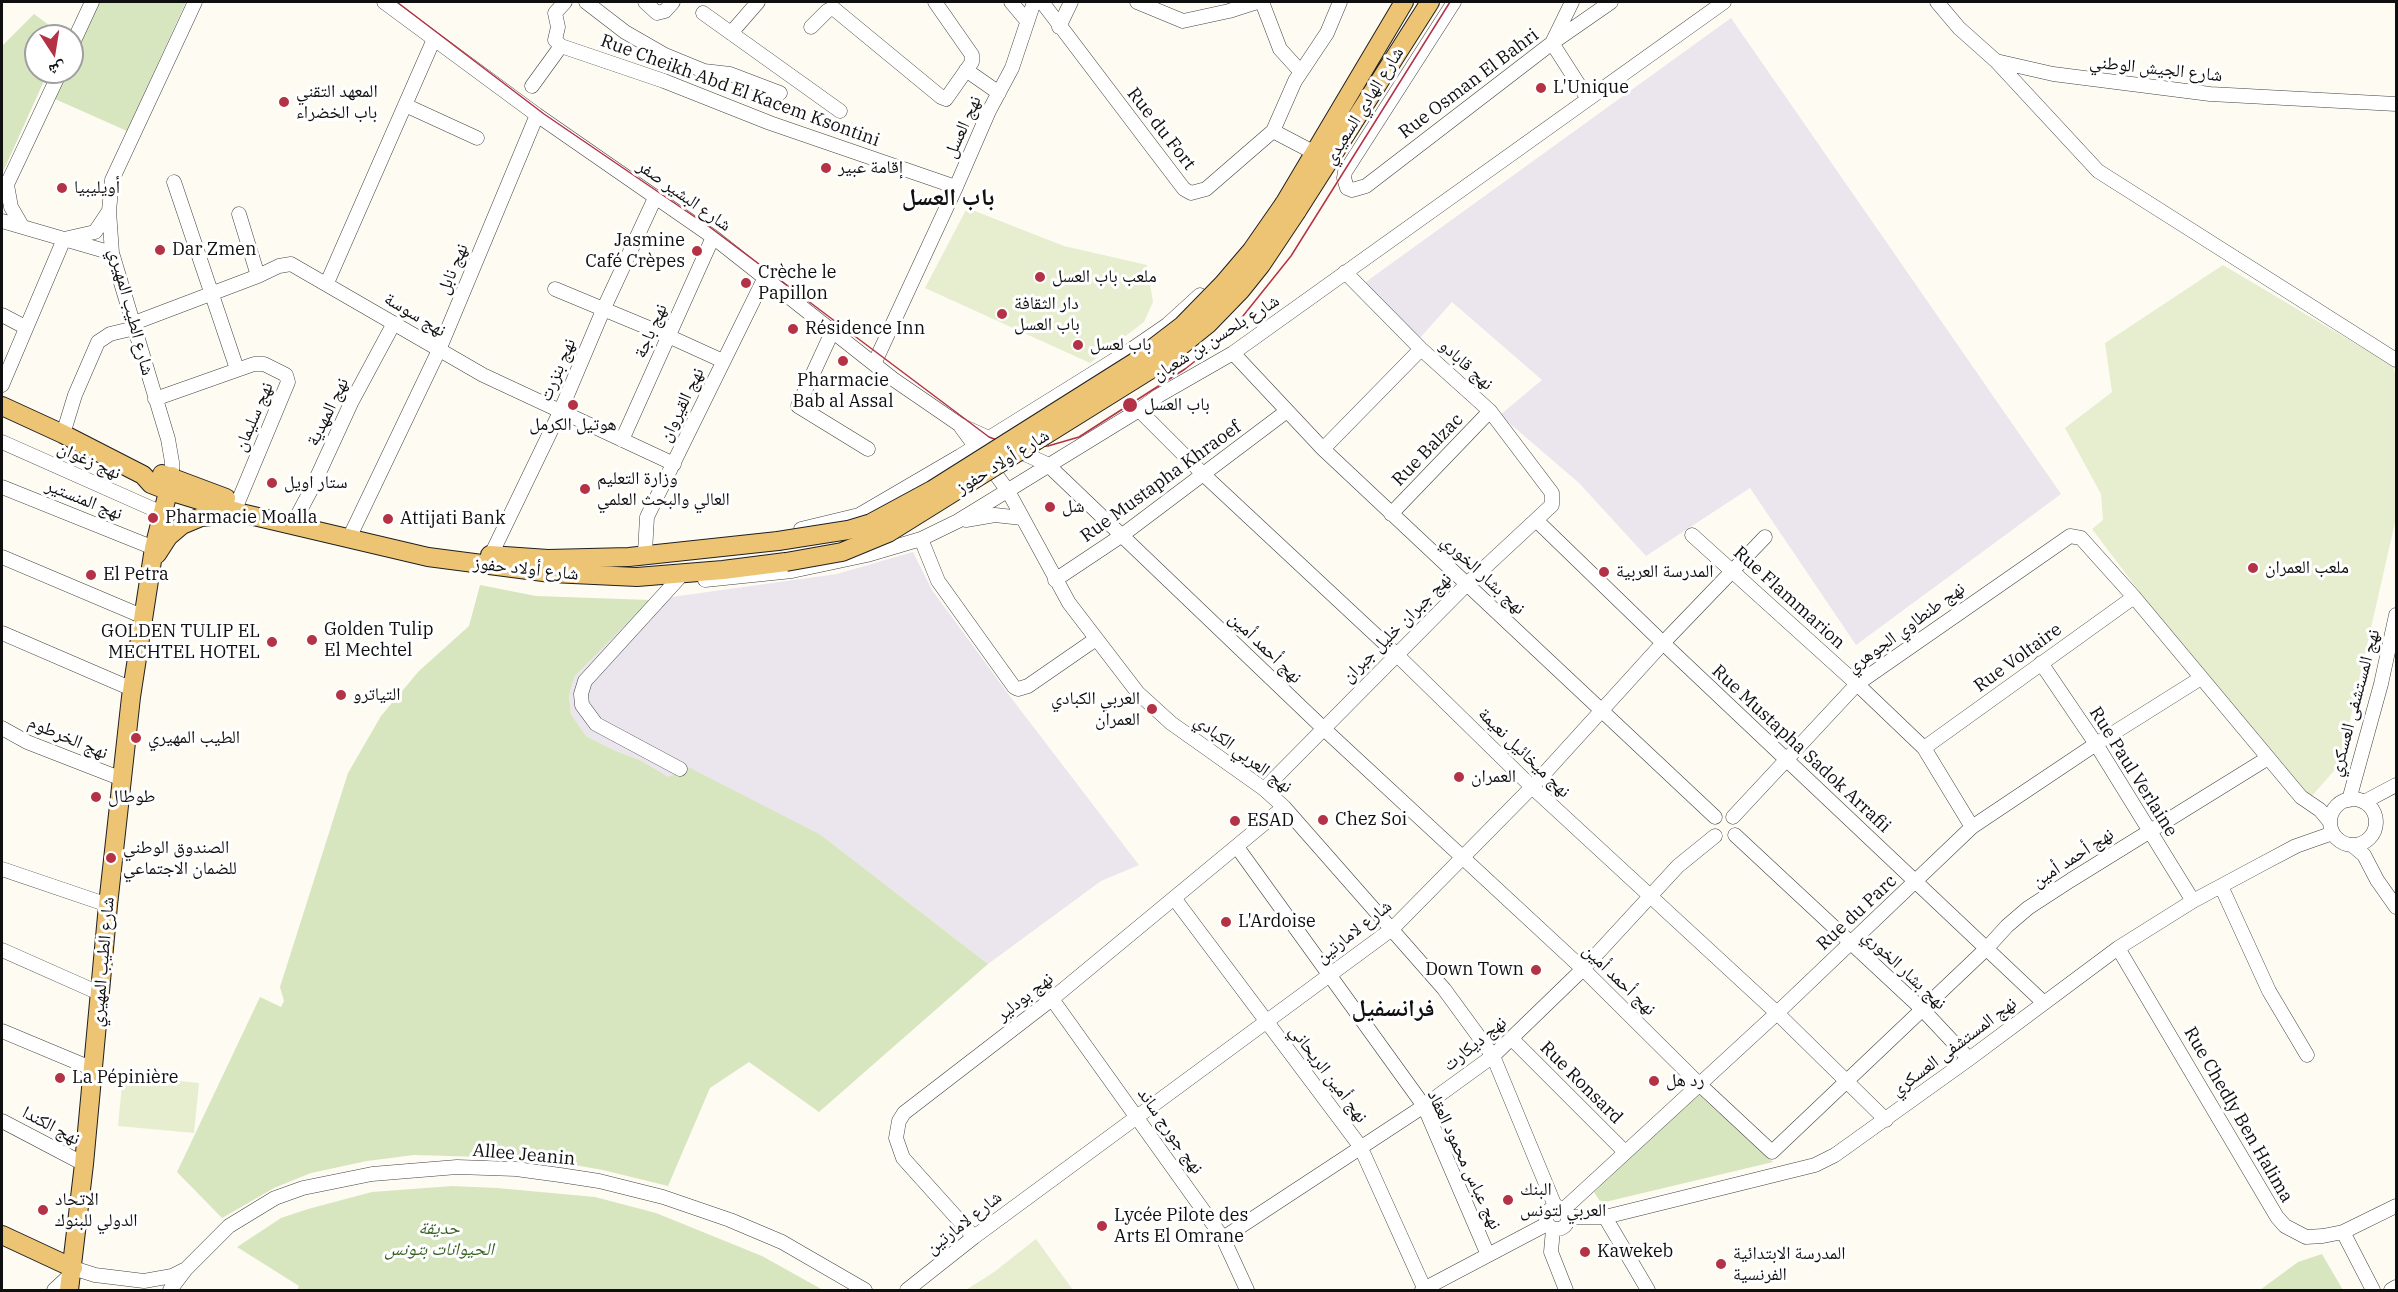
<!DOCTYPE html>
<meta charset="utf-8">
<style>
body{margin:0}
#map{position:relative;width:2398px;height:1292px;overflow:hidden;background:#fefbf3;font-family:"IBM Plex Serif","Noto Naskh Arabic",serif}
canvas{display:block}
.frame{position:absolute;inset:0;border:3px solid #0f0f0f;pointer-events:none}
.north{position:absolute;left:24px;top:24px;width:60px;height:60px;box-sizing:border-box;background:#fff;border:2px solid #9f9f9f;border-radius:50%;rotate:168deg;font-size:16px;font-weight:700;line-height:24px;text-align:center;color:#0f0f0f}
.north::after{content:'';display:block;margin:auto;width:21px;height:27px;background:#b43245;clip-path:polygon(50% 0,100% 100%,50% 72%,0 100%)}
</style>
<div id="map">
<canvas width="2398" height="1292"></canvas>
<div class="frame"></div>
<div class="north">ش</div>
</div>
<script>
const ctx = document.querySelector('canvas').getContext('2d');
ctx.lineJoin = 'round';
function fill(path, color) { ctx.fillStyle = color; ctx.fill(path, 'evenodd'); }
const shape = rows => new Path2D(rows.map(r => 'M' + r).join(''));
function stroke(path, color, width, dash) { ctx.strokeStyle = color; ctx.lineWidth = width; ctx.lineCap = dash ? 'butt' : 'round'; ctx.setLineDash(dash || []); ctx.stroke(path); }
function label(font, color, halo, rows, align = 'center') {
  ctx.font = font + ' "IBM Plex Serif","Noto Naskh Arabic",serif'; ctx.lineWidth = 6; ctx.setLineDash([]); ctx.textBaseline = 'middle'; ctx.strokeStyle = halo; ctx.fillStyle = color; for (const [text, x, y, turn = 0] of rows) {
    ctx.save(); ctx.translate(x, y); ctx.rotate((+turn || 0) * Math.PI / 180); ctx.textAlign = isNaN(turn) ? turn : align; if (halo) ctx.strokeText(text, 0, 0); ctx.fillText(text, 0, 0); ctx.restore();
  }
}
fill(shape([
 [1731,18,2061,494,1856,645,1750,488,1646,556,1579,483,1500,415,1542,380,1452,302,1419,339,1363,284],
 [913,552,932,590,1009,695,1139,865,1101,881,988,964,821,835,668,778,640,760,616,751,586,736,571,714,569,695,575,676,650,600,837,574]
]), '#ebe5ed');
fill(shape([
 [99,2,186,2,127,131,55,99,67,72,72,72,72,61],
 [34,14,64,36,36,36,36,72,48,72,2,174,2,46],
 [480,585,536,596,650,600,575,676,569,695,571,714,586,736,616,751,640,760,668,777,690,768,821,835,988,964,819,1112,749,1062,710,1088,668,1186,603,1170,563,1163,518,1158,414,1155,367,1161,311,1173,274,1188,222,1218,177,1172,260,997,281,1007,284,1001,280,987,348,773,381,716,419,671,469,626],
 [1698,1094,1773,1162,1601,1203,1594,1192],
 [452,1186,497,1188,595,1197,656,1213,762,1256,823,1290,297,1290,299,1286,237,1247,281,1218,308,1209,372,1192],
 [2322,1254,2343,1290,2260,1290,2298,1262]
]), '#d7e6bf');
fill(shape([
 [967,208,1064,246,1147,265,1153,302,1144,322,1090,363,925,288],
 [2223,265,2393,366,2396,377,2396,518,2340,764,2311,797,2151,607,2092,529,2103,520,2101,494,2065,428,2112,392,2105,343],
 [123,1075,199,1083,194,1133,118,1126],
 [1036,1239,1073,1290,966,1290,994,1272]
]), '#e7eed0');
const minor = shape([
 [384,2,537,115,713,237,893,379,960,425,1047,464,1323,728,1583,969,1699,1084,1772,1152,1987,948,2007,926,2028,908,2071,880,2268,758],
 [565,2,555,13,558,27,555,40,561,46,664,81,770,123,956,187],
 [586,2,625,32,665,55,704,71,730,74,780,93],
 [645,2,657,13,665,11,673,2],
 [1011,2,1027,21],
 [1042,2,1155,151,1184,189,1191,193,1206,189,1273,131,1295,81,1327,33,1340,2],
 [1137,2,1183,21,1229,11,1257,2],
 [1262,2,1280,49,1300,71],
 [1454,2,1345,172,1344,178,1347,188,1352,190,1366,186,1552,43,1611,2],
 [1572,2,1552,43,1588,99],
 [1937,2,1959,28,1996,61,2098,171,2396,360],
 [703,13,840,111],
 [811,27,827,11,833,8,941,97,946,99,972,62,972,55,935,2],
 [1059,27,1071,2],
 [731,33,758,2],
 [72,45,92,2],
 [1996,61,2053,74,2210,94,2396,104],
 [966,70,999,93],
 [532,86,561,46],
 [405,105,477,138],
 [1273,131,1313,152],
 [174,182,237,369],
 [7,185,11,207,22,226],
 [2,195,60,72],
 [239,214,258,276],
 [2,221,112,253],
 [327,283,434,39],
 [555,289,668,336,723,361],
 [2,315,25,327],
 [134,323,258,276,279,266,291,264,483,375,674,464],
 [833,330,798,406,868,449],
 [1233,353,1323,449,1715,817],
 [874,364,956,187,989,111,1012,68,1034,2],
 [2,385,64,239,95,232,109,211],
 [155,399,254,364,264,364,286,375,288,382,238,502],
 [1139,410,1203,474,1396,654,1532,787,1777,1013,1886,1120],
 [961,427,1008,491,1069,603,1138,693,1171,723,1264,789,1284,807,1444,989,1493,1056,1555,1206],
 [63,434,75,395,98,342,110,334,135,328],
 [622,440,713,237],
 [2,442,162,513],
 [1323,449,1421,349],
 [172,476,172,462,168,439,112,253,109,211,112,180,195,2],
 [2,487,154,548],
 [1391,514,1490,411],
 [296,518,312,488,351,403,394,323],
 [966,520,995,515,1022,518],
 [1536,520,1663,643,2043,1002],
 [801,529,859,515,960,456,1132,349,1167,325,1200,295],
 [352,532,439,350,537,115],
 [1692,535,1857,684,1924,748,1972,827],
 [921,539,938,581,1014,687,1018,689,1028,686,1096,639],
 [645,552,647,517,765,277],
 [491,555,560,412,604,308,655,198],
 [2,557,144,617],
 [678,579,585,681,581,694,582,705,596,724,680,769],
 [705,580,792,571,867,555,921,539,958,521,1139,410,1158,396,1233,353,1724,2],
 [1055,580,1121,536,1287,411],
 [2,633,132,689],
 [2041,663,2096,744,2193,901],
 [2,728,27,742,122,779],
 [1924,748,2134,597],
 [1264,789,1467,584,1552,505,1552,493,1490,411,1421,349,1345,272],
 '2330 822a23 23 0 1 1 46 0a23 23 0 1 1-46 0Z',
 [2349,800,2381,684,2396,615],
 [2364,802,2396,785],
 [1733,817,1857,684,2070,536,2081,538,2134,597,2301,797,2320,810,2330,822],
 [1735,835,1923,1010,1969,1059],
 [2352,845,2364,855,2377,880,2396,907],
 [1237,847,1424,1106,1488,1255],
 [2,869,108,905],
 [2221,886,2269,991,2307,1055],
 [1174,898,1360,1146,1425,1290],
 [2118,948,2277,1217,2285,1226,2306,1237,2323,1236,2343,1232,2396,1206],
 [2,950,99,993],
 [1052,999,1223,1238,1247,1290],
 [2,1031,93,1069],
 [1512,1039,1625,1152],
 [2,1121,84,1164],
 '1546 1218a11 11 0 1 1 22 0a11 11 0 1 1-22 0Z',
 [1564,1209,1777,1013,1972,827,2096,744,2201,678],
 [1568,1217,1605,1217,1815,1165,1835,1155,1969,1059,2118,948,2193,901,2262,864,2296,846,2333,833],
 [1605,1217,1648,1290],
 [1553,1229,1551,1252,1566,1290],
 [2343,1232,2373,1290],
 [974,1237,903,1158,896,1138,899,1121,904,1113,1052,999,1284,807],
 [1223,1238,1424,1106,1493,1056,1583,969,1678,866,1715,836],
 [54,1290,69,1276,73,1268,95,1275,144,1281,172,1276,184,1270],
 [170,1290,186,1269,229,1226,275,1198,303,1188,372,1174,457,1167,516,1169,560,1175,599,1181,663,1197,730,1220,782,1242,865,1290],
 [907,1290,974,1237,1392,929,1532,787,1663,643,1765,537],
 [1422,1290,1547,1224],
 [2391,1290,2396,1287]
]);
const major = shape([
 [1284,204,1404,2],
 [1297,211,1430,2],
 [2,406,63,434,143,475,151,484,169,491,241,513,428,557,551,573,637,577,723,570,786,562],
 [162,474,226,498],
 [157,554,168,537,182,525,201,517,231,514],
 [490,555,548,559,629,557,778,541],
 [2,1235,73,1268],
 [69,1290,84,1164,108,905,131,697,154,548,172,476]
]);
stroke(minor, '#424242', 15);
stroke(major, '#202020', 20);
stroke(minor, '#fff', 14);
stroke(major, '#edc474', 18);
stroke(shape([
 [397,2,544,114,711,228,989,437,1015,447,1048,446,1079,437,1185,369,1212,348,1239,321,1291,256,1450,2]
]), '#b43245', 1.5);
const majorBridge = shape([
 [778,541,848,530,871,523,932,490,1135,362,1182,326,1223,284,1252,250,1284,204],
 [786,562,842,552,888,533,1156,366,1208,324,1241,290,1261,265,1297,211]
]);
stroke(majorBridge, '#202020', 20, []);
stroke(majorBridge, '#edc474', 18);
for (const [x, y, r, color] of [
 [1541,88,6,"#b43245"],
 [284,102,6,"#b43245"],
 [826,168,6,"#b43245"],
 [62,188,6,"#b43245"],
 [160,250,6,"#b43245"],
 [697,251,6,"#b43245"],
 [1040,277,6,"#b43245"],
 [746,283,6,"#b43245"],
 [1002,314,6,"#b43245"],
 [793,329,6,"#b43245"],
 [1078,345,6,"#b43245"],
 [843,361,6,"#b43245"],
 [573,405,6,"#b43245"],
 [1130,405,8,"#b43245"],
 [272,483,6,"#b43245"],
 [585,489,6,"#b43245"],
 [1050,507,6,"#b43245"],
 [153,518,6,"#b43245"],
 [388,519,6,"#b43245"],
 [2253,568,6,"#b43245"],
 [1604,572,6,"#b43245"],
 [91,575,6,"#b43245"],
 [312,640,6,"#b43245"],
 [272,642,6,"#b43245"],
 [341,695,6,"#b43245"],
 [1152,709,6,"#b43245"],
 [136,738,6,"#b43245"],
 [1459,777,6,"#b43245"],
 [96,797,6,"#b43245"],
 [1323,820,6,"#b43245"],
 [1235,821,6,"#b43245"],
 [111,858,6,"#b43245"],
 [1226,922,6,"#b43245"],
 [1536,970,6,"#b43245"],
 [60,1078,6,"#b43245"],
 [1654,1081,6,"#b43245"],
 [1508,1200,6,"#b43245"],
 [43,1210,6,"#b43245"],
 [1102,1226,6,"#b43245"],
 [1585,1252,6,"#b43245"],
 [1721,1264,6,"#b43245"]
]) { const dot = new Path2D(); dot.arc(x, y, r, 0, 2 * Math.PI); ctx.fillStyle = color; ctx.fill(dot); stroke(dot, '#fff', 2); }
label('18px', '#0f0f0f', '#fff', [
 ["شارع الجيش الوطني",2156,69,6],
 ["Rue Osman El Bahri",1469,84,-37],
 ["Rue Cheikh Abd El Kacem Ksontini",740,91,20],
 ["شارع الهادي السعيدي",1364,106,-58],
 ["نهج العسل",963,127,-66],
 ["Rue du Fort",1161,129,52],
 ["شارع البشير صفر",684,196,35],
 ["نهج نابل",453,269,-67],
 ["شارع الطيب المهيري",131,312,75],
 ["نهج سوسة",415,315,31],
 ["نهج باجة",651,331,-66],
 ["شارع بلحسن بن شعبان",1216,338,-32],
 ["نهج قابادو",1466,365,42],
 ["نهج بنزرت",558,370,-67],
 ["نهج القيروان",682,405,-64],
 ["نهج المهدية",328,412,-64],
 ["نهج سليمان",254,417,-67],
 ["Rue Balzac",1428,450,-46],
 ["نهج زغوان",89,461,24],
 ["شارع أولاد حفوز",1003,462,-32],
 ["Rue Mustapha Khraoef",1161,482,-36],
 ["نهج المنستير",84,500,22],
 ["شارع أولاد حفوز",526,569,6],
 ["نهج بشار الخوري",1483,575,43],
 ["Rue Flammarion",1789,598,42],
 ["نهج جبران خليل جبران",1397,628,-45],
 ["نهج طنطاوي الجوهري",1906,628,-36],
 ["نهج أحمد أمين",1265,648,44],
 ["Rue Voltaire",2018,658,-36],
 ["نهج المستشفى العسكري",2355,703,-75],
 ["نهج الخرطوم",68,738,23],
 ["Rue Mustapha Sadok Arrafii",1801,749,43],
 ["نهج ميخائيل نعيمة",1524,753,44],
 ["نهج العربي الكبادي",1243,754,37],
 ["Rue Paul Verlaine",2133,772,58],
 ["نهج أحمد أمين",2073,858,-33],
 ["Rue du Parc",1857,913,-43],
 ["شارع لامارتين",1354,932,-38],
 ["شارع الطيب المهيري",103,962,-85],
 ["نهج بشار الخوري",1904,970,43],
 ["نهج أحمد أمين",1619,980,44],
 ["نهج بودلير",1025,997,-38],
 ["نهج ديكارت",1475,1044,-39],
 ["نهج المستشفى العسكري",1954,1047,-37],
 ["نهج أمين الريحاني",1328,1074,53],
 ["Rue Ronsard",1581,1083,45],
 ["Rue Chedly Ben Halima",2238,1115,60],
 ["نهج الكندا",51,1126,28],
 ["نهج جورج ساند",1170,1131,55],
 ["Allee Jeanin",524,1155,5],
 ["نهج عباس محمود العقاد",1464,1160,65],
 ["شارع لامارتين",964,1223,-38]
]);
label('18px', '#0f0f0f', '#fff', [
 ["L'Unique",1553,88],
 ["المعهد التقني",296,92],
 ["باب الخضراء",296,113],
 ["إقامة عبير",838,168],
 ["أويليبيا",74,188],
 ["Jasmine",685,241,"right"],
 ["Café Crèpes",685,262,"right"],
 ["Dar Zmen",172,250],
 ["Crèche le",758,273],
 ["Papillon",758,294],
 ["ملعب باب العسل",1052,277],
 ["دار الثقافة",1014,304],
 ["باب العسل",1014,325],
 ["Résidence Inn",805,329],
 ["باب لعسل",1090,345],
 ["Pharmacie",843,381,"center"],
 ["Bab al Assal",843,402,"center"],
 ["باب العسل",1144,405],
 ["هوتيل الكرمل",573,425,"center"],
 ["وزارة التعليم",597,479],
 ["العالي والبحث العلمي",597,500],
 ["ستار اويل",284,483],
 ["شل",1062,507],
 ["Pharmacie Moalla",165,518],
 ["Attijati Bank",400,519],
 ["ملعب العمران",2265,568],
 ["المدرسة العربية",1616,572],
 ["El Petra",103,575],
 ["Golden Tulip",324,630],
 ["El Mechtel",324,651],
 ["GOLDEN TULIP EL",260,632,"right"],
 ["MECHTEL HOTEL",260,653,"right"],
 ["التياترو",353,695],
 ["العربي الكبادي",1140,699,"right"],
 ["العمران",1140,720,"right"],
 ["الطيب المهيري",148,738],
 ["العمران",1471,777],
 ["طوطال",108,797],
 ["Chez Soi",1335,820],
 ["ESAD",1247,821],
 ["الصندوق الوطني",123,848],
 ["للضمان الاجتماعي",123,869],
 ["L'Ardoise",1238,922],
 ["Down Town",1524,970,"right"],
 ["La Pépinière",72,1078],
 ["رد هل",1666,1081],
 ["البنك",1520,1190],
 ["العربي لتونس",1520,1211],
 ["الاتحاد",55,1200],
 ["الدولي للبنوك",55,1221],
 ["Lycée Pilote des",1114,1216],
 ["Arts El Omrane",1114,1237],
 ["Kawekeb",1597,1252],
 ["المدرسة الابتدائية",1733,1254],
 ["الفرنسية",1733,1275]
], 'left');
label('italic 18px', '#376224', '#fff', [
 ["حديقة",439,1229],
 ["الحيوانات بتونس",439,1250]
]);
label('bold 24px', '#0f0f0f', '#fff', [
 ["باب العسل",948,198],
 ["فرانسفيل",1393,1009]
]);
</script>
